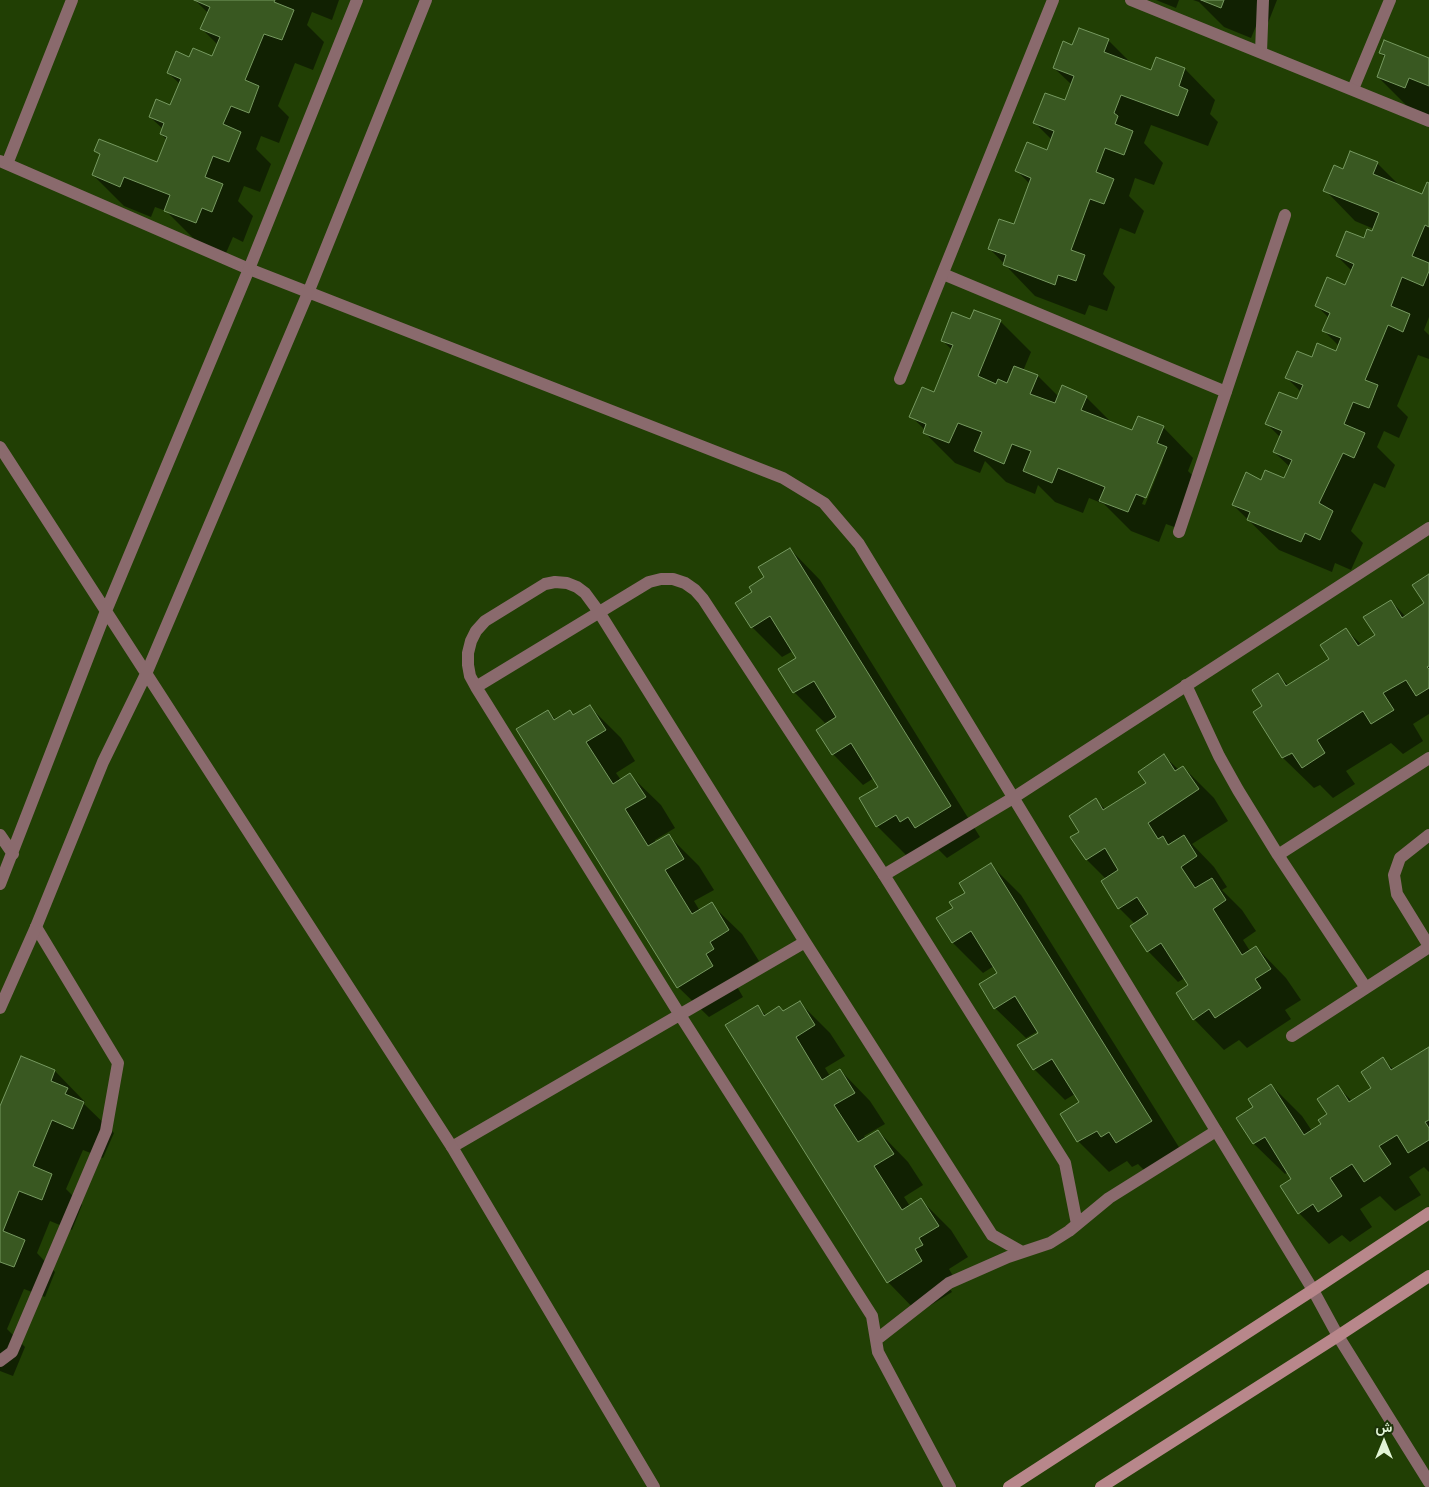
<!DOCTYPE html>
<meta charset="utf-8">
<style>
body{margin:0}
#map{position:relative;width:1429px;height:1487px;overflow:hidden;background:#213f04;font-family:Helvetica,Vazirmatn,sans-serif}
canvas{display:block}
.north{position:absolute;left:1359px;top:1417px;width:50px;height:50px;-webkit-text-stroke:4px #1c3308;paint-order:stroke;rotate:0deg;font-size:14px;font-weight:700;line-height:20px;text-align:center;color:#e2f5d6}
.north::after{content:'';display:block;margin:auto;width:18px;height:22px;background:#e2f5d6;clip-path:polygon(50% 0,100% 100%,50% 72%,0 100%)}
</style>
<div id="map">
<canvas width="1429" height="1487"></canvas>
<div class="north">ش</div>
</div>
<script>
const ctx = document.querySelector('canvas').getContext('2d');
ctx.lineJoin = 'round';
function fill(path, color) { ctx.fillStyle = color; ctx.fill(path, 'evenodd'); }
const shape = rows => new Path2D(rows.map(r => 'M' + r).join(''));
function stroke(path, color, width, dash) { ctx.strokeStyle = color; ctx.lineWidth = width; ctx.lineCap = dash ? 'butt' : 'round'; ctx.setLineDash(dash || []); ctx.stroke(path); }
fill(shape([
 [195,0,339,0,332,20,312,12,307,25,324,42,313,70,295,63,278,106,289,117,279,143,261,136,256,149,271,164,260,192,244,186,238,201,253,216,243,242,233,237,226,253,196,241,166,211,155,207,151,217,124,206,93,175,101,156,96,151,158,164,167,140,161,134,163,129,150,117,171,106,180,84,168,73,190,58,213,58,218,45,202,29,208,13],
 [1156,0,1179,0,1176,8],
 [1193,0,1277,0,1268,23,1259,19,1251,38,1224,27,1199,2],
 [1108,40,1132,64,1152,71,1157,59,1185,69,1215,100,1210,114,1218,122,1208,146,1151,125,1144,143,1163,163,1154,185,1135,178,1129,196,1144,211,1135,234,1120,228,1103,274,1115,287,1107,311,1089,305,1085,315,1035,296,989,248,1014,226,1030,184,1017,171,1048,152,1052,140,1035,123,1066,102,1072,85,1054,68,1073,47],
 [1380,53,1429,60,1429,115,1409,108,1378,77,1386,58],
 [1377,163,1402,188,1423,196,1429,184,1429,317,1424,330,1429,335,1429,359,1418,355,1397,406,1408,417,1399,438,1384,431,1377,447,1395,465,1385,488,1374,483,1351,531,1363,543,1351,570,1335,563,1332,572,1279,550,1233,505,1262,482,1285,479,1290,467,1274,452,1280,437,1267,424,1298,401,1301,392,1287,378,1312,358,1336,352,1339,346,1324,331,1329,318,1317,306,1346,286,1352,271,1337,256,1364,239,1373,232,1374,229,1355,221,1325,190,1344,170],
 [971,321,1000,321,1031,352,1023,371,1038,376,1059,397,1086,397,1114,425,1132,432,1163,427,1193,458,1188,471,1196,479,1177,528,1166,524,1159,542,1131,531,1104,504,1089,498,1083,513,1055,502,1038,485,1035,494,1006,482,985,461,980,473,955,463,924,432,925,430,911,416,935,393,952,350,942,340],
 [1160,460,1163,460,1145,505,1142,504],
 [790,549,820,580,980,837,947,858,937,848,908,857,877,826,880,787,874,778,863,785,833,754,838,718,837,716,825,723,794,692,798,658,793,651,782,657,752,627,754,593],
 [1429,575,1429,714,1413,724,1423,741,1403,754,1391,743,1346,771,1355,784,1333,798,1320,785,1314,788,1283,758,1255,713,1264,707,1278,675,1289,686,1330,659,1346,630,1362,645,1377,636,1391,601,1406,617,1426,604],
 [1298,750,1289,756,1289,753],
 [590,707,621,738,635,761,616,773,621,780,630,775,661,805,675,828,655,840,656,843,668,835,699,866,714,890,694,901,700,911,711,904,742,934,759,961,740,973,736,985,743,997,709,1017,678,987,548,711,556,720,570,712,574,716],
 [1164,756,1179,770,1183,767,1214,798,1228,821,1192,844,1214,867,1227,887,1222,890,1242,910,1256,931,1243,940,1250,951,1256,947,1286,978,1301,1000,1285,1010,1291,1019,1247,1048,1239,1040,1224,1050,1194,1019,1190,985,1185,978,1178,982,1148,951,1135,924,1119,908,1106,879,1087,860,1072,837,1080,832,1096,800,1106,810,1147,783],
 [991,865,1021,895,1182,1152,1147,1173,1138,1164,1132,1167,1127,1161,1109,1172,1078,1141,1061,1114,1081,1103,1075,1094,1065,1100,1034,1069,1040,1033,1038,1031,1026,1038,995,1008,999,974,994,966,983,973,952,942,955,908],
 [799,1002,830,1033,845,1056,825,1068,830,1076,840,1070,870,1101,885,1124,864,1136,866,1139,878,1131,908,1162,923,1185,904,1197,910,1206,921,1200,951,1230,968,1257,949,1269,953,1276,945,1280,952,1292,918,1313,888,1282,757,1007,766,1015,779,1007,784,1012],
 [1429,1048,1429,1172,1424,1167,1409,1177,1421,1195,1395,1211,1380,1196,1360,1209,1372,1227,1350,1242,1342,1235,1329,1244,1299,1213,1293,1179,1288,1172,1285,1174,1254,1144,1238,1118,1255,1108,1271,1085,1302,1116,1312,1131,1323,1124,1328,1115,1338,1087,1352,1101,1373,1088,1383,1059,1394,1070],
 [21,1058,55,1071,85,1102,84,1104,114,1133,103,1158,83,1150,66,1189,82,1205,72,1230,50,1221,37,1253,55,1272,45,1297,24,1289,7,1329,25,1347,13,1376,0,1371,0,1110]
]), '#0007');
const building = shape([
 [194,0,275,0,274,2,294,10,282,40,264,34,245,80,259,86,249,113,231,106,223,124,241,132,229,162,213,156,205,177,223,184,212,212,202,208,196,223,164,211,170,195,124,177,120,187,92,175,100,154,94,151,99,139,157,162,167,137,160,134,164,123,149,117,156,99,170,105,181,79,167,73,176,51,189,57,193,48,212,56,220,37,200,29,210,7,194,0],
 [1201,0,1224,0,1221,8,1201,0],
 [1079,28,1109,39,1104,52,1151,70,1156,57,1185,68,1179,86,1188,90,1178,116,1121,95,1114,113,1118,116,1115,124,1133,131,1124,155,1105,148,1096,172,1114,179,1104,204,1090,199,1071,250,1085,255,1076,281,1058,275,1055,285,1003,265,1006,255,988,249,999,219,1014,224,1031,178,1015,171,1027,142,1047,150,1054,131,1033,123,1045,93,1065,100,1074,76,1053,68,1063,41,1072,45,1079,28],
 [1384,40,1429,58,1429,86,1409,78,1405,88,1377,77,1385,55,1379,53,1384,40],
 [1350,151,1378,162,1373,174,1422,194,1427,182,1429,183,1429,227,1425,225,1412,256,1429,263,1429,271,1423,286,1402,277,1391,306,1410,314,1403,332,1388,325,1365,380,1378,385,1369,408,1353,402,1344,424,1365,433,1354,458,1343,453,1319,503,1333,511,1320,540,1305,533,1301,542,1247,520,1250,512,1232,505,1246,472,1261,480,1265,470,1284,478,1292,460,1273,452,1282,431,1265,424,1279,392,1297,399,1303,385,1285,378,1297,351,1312,357,1317,343,1336,351,1341,338,1322,331,1330,313,1315,306,1327,277,1345,285,1354,264,1336,256,1346,231,1364,238,1367,229,1372,231,1379,213,1323,191,1334,165,1343,169,1350,151],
 [974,310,1001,320,978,376,996,384,998,379,1007,383,1014,366,1038,375,1030,394,1055,403,1062,385,1087,396,1081,410,1132,430,1138,416,1164,426,1157,443,1167,447,1146,498,1136,494,1128,512,1099,501,1105,487,1058,468,1052,483,1023,471,1031,451,1012,444,1004,464,974,451,982,432,958,423,949,443,923,433,926,424,909,417,922,387,934,392,953,345,941,341,952,312,970,319,974,310],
 [790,548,951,806,915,828,908,817,900,822,896,815,876,827,859,798,878,787,851,743,832,755,816,730,836,717,814,681,793,693,778,669,796,658,770,616,751,628,735,603,752,592,749,587,764,577,758,567,790,548],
 [1429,574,1429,666,1427,667,1429,669,1429,688,1416,696,1406,680,1383,693,1394,710,1371,724,1363,711,1317,740,1325,753,1302,768,1292,753,1282,758,1253,712,1262,706,1252,690,1278,673,1286,686,1329,659,1320,645,1346,628,1358,646,1375,635,1363,617,1391,600,1402,618,1424,603,1412,585,1429,574],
 [590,705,606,730,586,742,613,784,630,773,646,797,625,809,648,846,669,834,684,859,665,870,692,914,712,902,729,930,710,942,714,949,706,954,713,966,677,988,516,729,548,710,554,720,570,710,573,715,590,705],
 [1164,754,1175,771,1183,766,1199,789,1148,823,1158,839,1163,836,1168,845,1184,835,1197,856,1181,867,1195,888,1212,878,1226,900,1213,909,1242,955,1256,946,1271,969,1255,979,1261,988,1215,1018,1209,1009,1193,1020,1176,993,1188,985,1161,943,1147,952,1130,926,1148,914,1137,897,1118,909,1101,881,1118,870,1105,848,1086,860,1070,837,1079,832,1069,816,1096,798,1103,810,1146,783,1138,772,1164,754],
 [991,863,1152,1121,1116,1143,1109,1132,1101,1137,1097,1131,1077,1142,1060,1114,1079,1102,1052,1059,1033,1070,1017,1045,1038,1033,1015,996,994,1009,979,984,997,973,971,931,952,943,936,918,953,908,949,902,965,893,959,883,991,863],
 [800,1001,815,1025,796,1037,822,1080,840,1069,855,1093,834,1105,858,1142,878,1130,894,1154,874,1166,902,1210,921,1198,939,1226,919,1238,923,1245,915,1249,922,1261,887,1283,725,1025,758,1005,764,1016,779,1006,783,1011,800,1001],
 [1429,1047,1429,1120,1425,1122,1429,1128,1429,1140,1408,1153,1397,1135,1379,1146,1391,1164,1364,1182,1352,1164,1330,1178,1342,1196,1318,1212,1313,1204,1298,1214,1280,1186,1291,1179,1265,1137,1253,1144,1236,1118,1253,1107,1248,1099,1271,1084,1304,1135,1321,1124,1318,1120,1327,1114,1317,1099,1338,1085,1349,1102,1371,1088,1361,1072,1383,1057,1391,1070,1429,1047],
 [21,1056,55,1070,51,1081,68,1088,65,1094,84,1102,73,1129,52,1120,33,1166,52,1174,42,1200,19,1191,3,1231,25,1240,14,1267,0,1262,0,1106,21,1056]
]);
fill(building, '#395821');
stroke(building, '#769960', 1);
stroke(shape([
 [1261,52,1263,0],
 [1353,89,1390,0],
 [0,161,249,269],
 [7,164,72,0],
 [943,274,1226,392],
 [1179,532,1285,215],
 [1186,685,1219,756,1238,790,1278,855,1366,988],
 [476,687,649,582,661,579,673,579,685,583,695,590,703,599,884,875,1065,1163,1077,1224],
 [1429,835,1400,858,1394,875,1397,894,1429,946],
 [1278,855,1429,758],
 [1292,1036,1429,947],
 [452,1147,805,942],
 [876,1340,949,1283,1008,1257,1050,1243,1069,1231,1109,1198,1216,1131],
 [0,1361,12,1352,106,1131,118,1063,36,927],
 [950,1487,878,1352,872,1316,680,1015,476,687,470,676,468,665,468,653,471,641,476,631,485,621,545,584,555,582,567,583,577,587,585,593,599,612,805,942,992,1235,1022,1252]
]), '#8a6a6d', 12);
stroke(shape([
 [1131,0,1429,121],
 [249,269,783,478,824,503,859,544,1313,1290,1338,1336,1429,1482],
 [900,379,1053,0],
 [0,447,452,1147,654,1487],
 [0,835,13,854],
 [884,875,1013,798,1429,528],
 [0,884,106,611,249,269,357,0],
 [0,1008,36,927,103,762,146,674,308,293,426,0]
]), '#8a6a6d', 12);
stroke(shape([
 [1009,1487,1313,1290,1429,1213],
 [1101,1487,1338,1336,1429,1276]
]), '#b8878b', 12);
</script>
